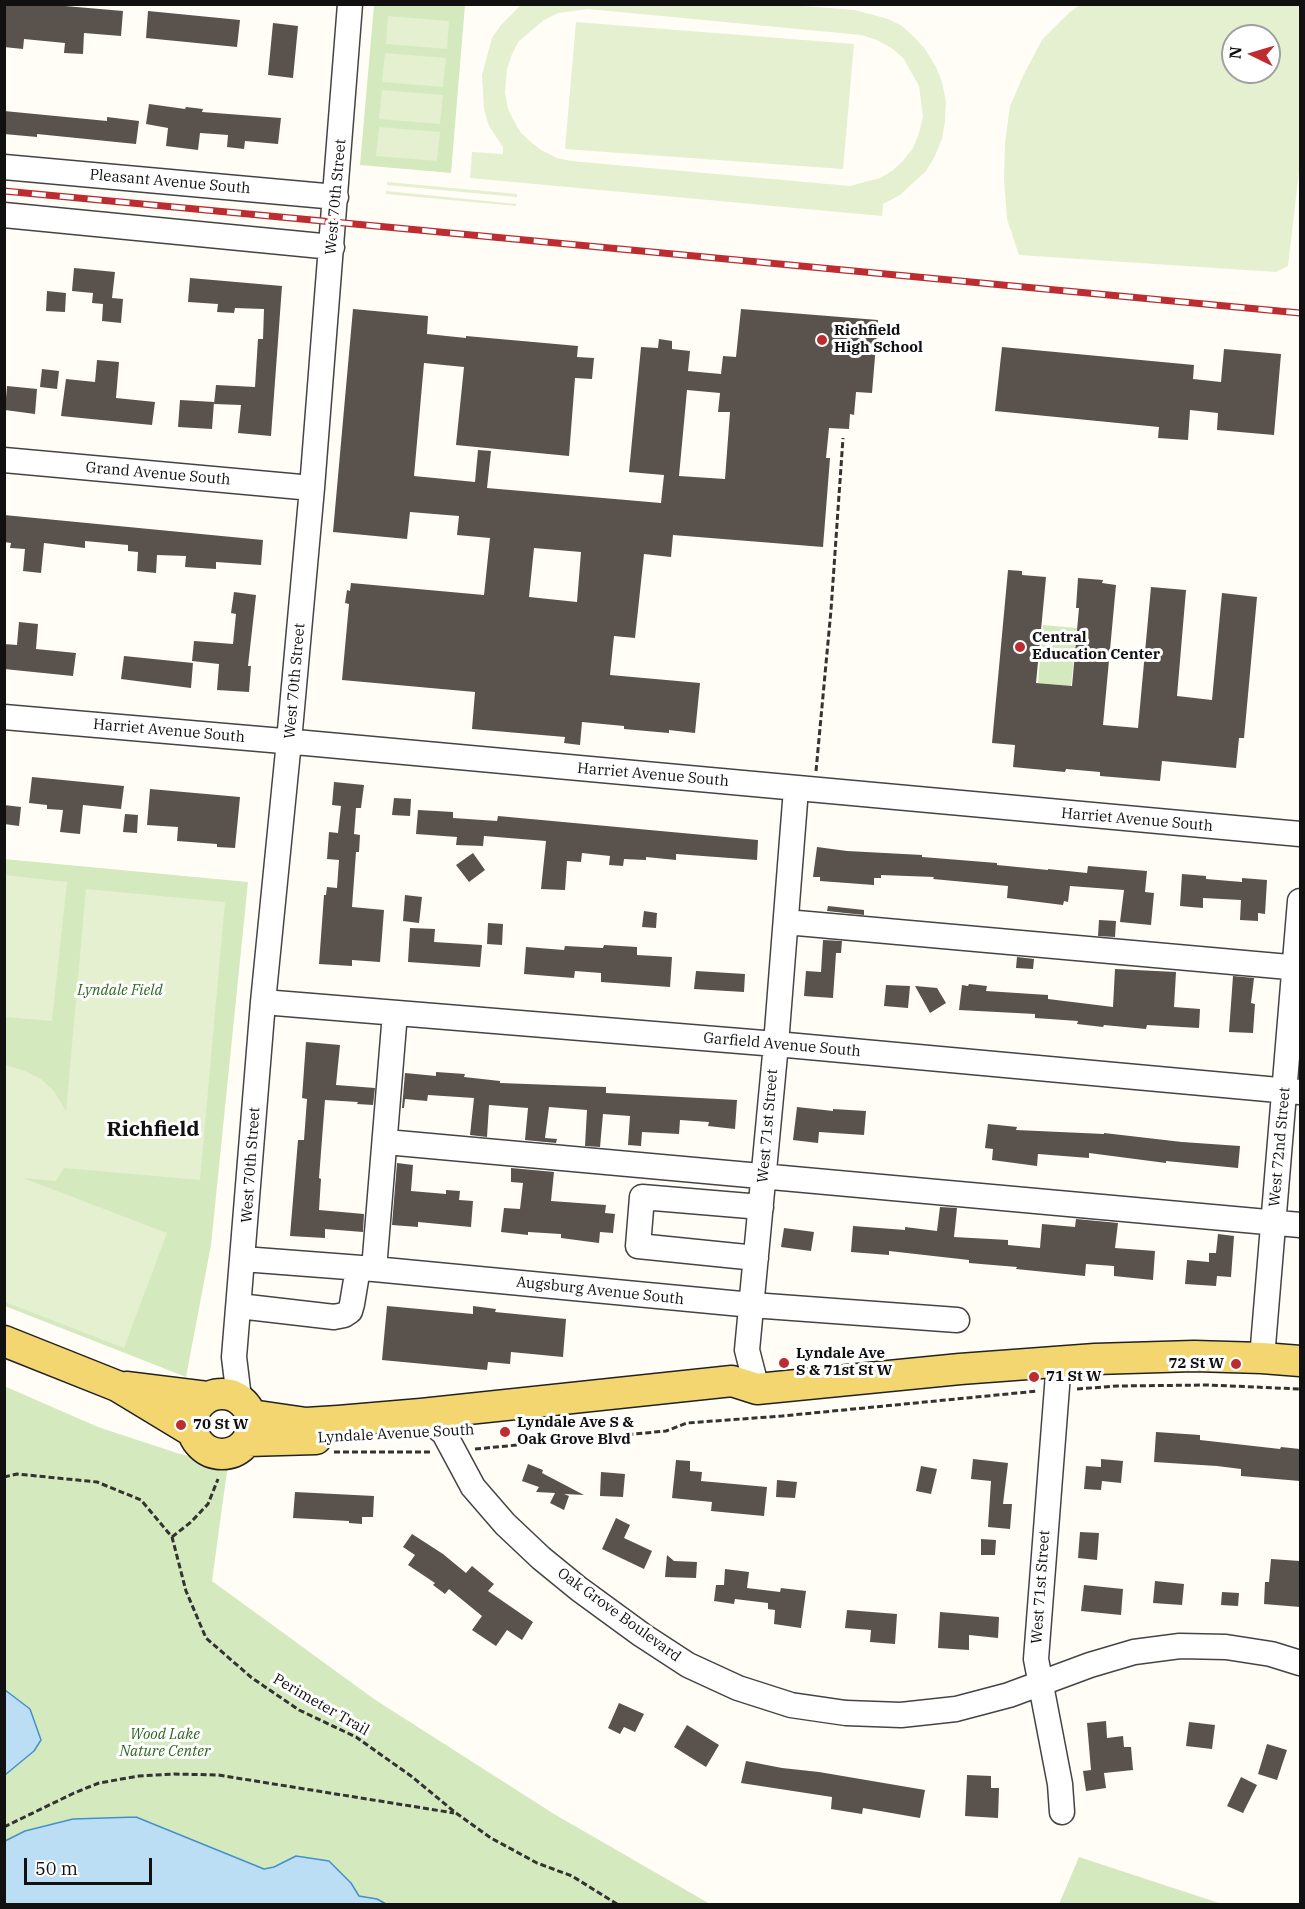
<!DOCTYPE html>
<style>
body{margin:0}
#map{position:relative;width:1305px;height:1909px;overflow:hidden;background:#fffdf5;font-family:"IBM Plex Serif",serif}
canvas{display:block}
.frame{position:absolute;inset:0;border:6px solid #111;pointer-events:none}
.north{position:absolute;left:1221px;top:24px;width:60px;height:60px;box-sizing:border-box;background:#fff;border:2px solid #a0a0a0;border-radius:50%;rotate:275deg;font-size:16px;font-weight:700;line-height:24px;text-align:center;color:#111}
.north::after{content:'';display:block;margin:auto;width:21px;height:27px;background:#bd2c30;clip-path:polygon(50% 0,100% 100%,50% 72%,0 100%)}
.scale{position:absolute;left:24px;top:1858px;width:128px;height:27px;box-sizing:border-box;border:3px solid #111;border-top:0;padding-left:8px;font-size:18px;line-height:21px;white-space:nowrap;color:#111;-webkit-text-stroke:4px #fff;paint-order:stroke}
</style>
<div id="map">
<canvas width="1305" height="1909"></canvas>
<div class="frame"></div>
<div class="north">N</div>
<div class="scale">50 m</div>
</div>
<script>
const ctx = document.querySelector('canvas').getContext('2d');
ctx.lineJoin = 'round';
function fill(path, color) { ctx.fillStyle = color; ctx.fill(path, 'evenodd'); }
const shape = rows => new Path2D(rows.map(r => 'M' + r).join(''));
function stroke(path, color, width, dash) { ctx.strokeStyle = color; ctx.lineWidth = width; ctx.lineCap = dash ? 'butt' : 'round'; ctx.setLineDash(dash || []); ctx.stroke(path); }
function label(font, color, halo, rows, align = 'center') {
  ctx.font = font + ' "IBM Plex Serif",serif'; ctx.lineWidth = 6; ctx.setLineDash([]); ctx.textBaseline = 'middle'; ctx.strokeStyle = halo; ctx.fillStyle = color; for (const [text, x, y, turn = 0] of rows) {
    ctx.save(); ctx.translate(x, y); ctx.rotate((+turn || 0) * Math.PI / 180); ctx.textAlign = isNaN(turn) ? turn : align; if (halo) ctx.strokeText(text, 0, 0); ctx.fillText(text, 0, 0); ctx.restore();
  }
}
fill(shape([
 [374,5,465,5,451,173,360,165],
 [1043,625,1077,628,1071,686,1038,683],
 [4,859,248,882,211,1245,186,1377,5,1306],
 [4,1386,98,1427,180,1454,228,1464,212,1581,374,1699,554,1814,710,1904,5,1904],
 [1079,1857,1222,1904,1059,1904]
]), '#d4e9be');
fill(shape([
 [1081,4,1300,5,1300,162,1288,266,1276,272,1019,255,1007,219,1004,179,1005,143,1010,106,1025,72,1042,40,1070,12],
 [1233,36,1269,36,1269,72,1233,72],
 [789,5,855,10,888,19,902,26,914,37,925,49,936,67,942,82,946,102,945,121,942,139,935,156,926,171,900,195,883,204,882,216,470,178,472,152,503,154,503,147,489,126,484,109,482,75,492,38,501,25,521,5],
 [588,9,861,35,877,40,893,49,904,59,919,86,923,117,919,133,913,148,903,161,892,171,880,178,850,186,571,161,557,158,541,150,532,143,521,133,514,121,508,109,505,93,507,69,512,54,519,41,544,20,558,13],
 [388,16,449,21,447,49,386,44],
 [576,22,854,44,843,169,565,149],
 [385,53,446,58,443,87,382,82],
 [382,90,443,95,440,124,379,119],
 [379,127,440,132,437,161,376,156],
 [387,182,517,194,517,197,387,185],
 [386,191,516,204,516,206,386,194],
 [5,875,67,882,52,1021,5,1017],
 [86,889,225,902,200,1180,64,1168,56,1181,23,1178,167,1233,124,1348,5,1302,5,1065,25,1071,41,1079,54,1091,66,1111]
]), '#e4f0d0');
const water = shape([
 [5,1690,30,1709,41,1740,34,1751,5,1775,5,1690],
 [136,1817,264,1869,274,1867,296,1856,329,1861,351,1883,359,1896,377,1899,386,1904,5,1904,5,1841,25,1831,73,1819,136,1817]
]);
fill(water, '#bbdef4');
stroke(water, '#4491c9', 1.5);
fill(shape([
 [4,4,66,4,65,6,123,11,121,36,84,33,83,54,64,53,65,43,24,39,23,49,4,47],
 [148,11,240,20,237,47,146,38],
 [273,23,298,26,293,78,268,75],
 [149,104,185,109,186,107,203,109,202,112,281,118,278,144,245,141,244,149,227,147,228,135,200,133,198,150,166,146,168,128,146,124],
 [4,111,107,121,107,117,139,121,136,144,37,134,37,137,4,134],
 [74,268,115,272,112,298,123,299,121,323,102,321,103,304,92,303,93,293,72,291],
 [190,278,282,286,271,436,238,433,241,405,214,404,216,385,255,387,258,339,263,339,264,309,235,308,234,313,217,312,218,304,188,302],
 [47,291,66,293,65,312,46,311],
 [353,309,428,316,427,334,466,338,466,336,578,346,577,357,594,358,592,379,575,378,569,456,456,445,464,367,424,363,414,476,475,482,478,450,491,451,487,488,661,503,664,475,629,472,641,347,658,348,659,339,672,341,672,349,690,351,688,371,721,374,723,356,736,357,741,309,878,320,872,393,856,392,854,415,850,414,849,429,829,428,826,458,830,458,823,547,673,535,671,557,644,554,635,638,614,636,610,675,700,683,695,733,669,730,669,733,624,729,624,726,582,722,580,745,564,743,565,737,472,729,475,692,342,680,349,604,345,603,347,590,350,591,351,583,484,595,490,538,457,535,459,516,410,512,407,539,333,532],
 [687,390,720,393,718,412,730,412,725,479,679,476],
 [534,548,581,552,577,602,529,597],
 [1002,347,1194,365,1193,379,1221,382,1224,349,1281,354,1274,435,1217,430,1218,413,1190,410,1188,440,1158,438,1159,427,995,411],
 [97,360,119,362,116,398,155,402,152,425,61,416,66,379,95,382],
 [42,369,59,371,57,389,40,387],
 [7,386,37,389,35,414,5,410],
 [180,400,214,402,212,429,178,427],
 [4,515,263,540,261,565,216,562,216,569,185,567,186,556,157,555,156,573,137,571,138,552,128,551,128,545,85,541,85,548,44,543,41,573,23,571,25,549,10,548,11,543,4,542],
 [1008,570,1022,571,1022,575,1046,577,1036,683,1072,686,1079,608,1076,608,1078,578,1103,580,1102,583,1116,585,1103,725,1138,728,1151,587,1186,590,1177,696,1212,700,1222,593,1257,597,1244,738,1239,738,1236,768,1162,761,1160,781,1100,776,1100,772,1066,769,1065,772,1013,767,1015,745,992,743],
 [234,592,256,595,248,666,251,666,249,692,217,690,219,664,192,661,194,641,233,644,236,614,231,613],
 [19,622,38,624,36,649,76,653,73,676,4,669,4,644,17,645],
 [124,656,193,663,191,688,121,679],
 [32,777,124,786,121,809,83,805,80,834,60,832,63,810,47,809,47,805,29,803],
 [334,782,364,785,361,808,356,808,354,834,360,835,359,852,356,852,352,907,384,910,380,962,352,960,352,966,319,964,324,895,326,895,327,887,337,888,339,860,327,859,329,832,338,833,341,806,332,805],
 [150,789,240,797,235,848,217,847,217,844,177,841,178,827,147,825],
 [394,798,411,799,410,816,392,815],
 [4,805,21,807,19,826,4,824],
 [418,810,453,812,453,818,497,821,498,816,758,840,757,860,676,854,676,860,646,857,646,860,624,859,623,866,609,865,610,856,582,853,581,862,567,861,565,890,541,889,546,841,484,836,483,846,456,845,457,837,416,834],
 [125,814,138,815,137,833,123,832],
 [817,847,847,851,922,855,922,857,997,863,997,865,1048,870,1048,869,1087,873,1088,866,1147,871,1145,892,1154,893,1151,925,1120,922,1124,890,1070,886,1068,902,1064,901,1063,905,1007,898,1008,886,933,879,934,877,881,875,881,878,874,878,874,885,820,881,820,877,813,877],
 [473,853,485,870,469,882,456,865],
 [1182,874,1206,876,1206,879,1242,882,1242,878,1267,880,1265,914,1258,913,1258,921,1240,920,1241,900,1203,898,1203,908,1180,906],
 [405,895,422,897,419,923,403,921],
 [828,906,864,910,864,915,827,911],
 [644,911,657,913,656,928,642,927],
 [1099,920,1116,921,1115,937,1098,936],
 [488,923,503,924,502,945,487,944],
 [410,928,435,929,434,942,482,945,480,967,408,962],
 [823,940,842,941,841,953,836,953,833,998,804,996,806,971,821,972],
 [604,945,637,947,637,955,672,957,670,987,601,982,601,973,575,971,574,978,524,974,526,947,564,950,565,946,603,948],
 [1017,957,1034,959,1033,969,1016,968],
 [1115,969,1176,972,1174,1007,1200,1009,1199,1028,1147,1025,1146,1029,1104,1025,1103,1027,1077,1024,1078,1021,1035,1018,1035,1014,959,1010,962,985,968,986,969,984,987,986,986,991,1048,995,1048,999,1113,1007],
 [696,971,745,974,744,992,694,989],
 [1233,976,1254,978,1251,1003,1255,1004,1253,1033,1229,1032],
 [886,985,910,986,908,1008,884,1006],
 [915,986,937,988,946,1003,930,1013],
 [306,1042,340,1045,336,1085,375,1088,373,1105,357,1104,358,1102,325,1100,319,1178,321,1179,319,1210,364,1214,363,1232,325,1229,325,1238,290,1236,298,1140,304,1140,307,1099,302,1098],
 [436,1072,465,1074,464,1077,500,1081,500,1083,606,1087,606,1093,737,1100,735,1129,708,1126,709,1122,680,1120,679,1134,642,1132,641,1146,628,1145,630,1116,603,1114,600,1147,585,1146,587,1110,549,1107,545,1138,557,1139,556,1143,525,1140,528,1108,489,1105,487,1137,470,1135,474,1098,428,1095,427,1101,405,1099,404,1108,402,1108,405,1073,436,1076],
 [797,1107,833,1111,833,1109,866,1111,864,1135,819,1132,818,1143,793,1140],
 [988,1124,1017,1127,1016,1130,1104,1134,1104,1133,1182,1142,1240,1146,1238,1168,1166,1161,1166,1163,1089,1153,1089,1158,1038,1154,1037,1166,992,1160,993,1149,985,1148],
 [397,1163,413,1165,411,1191,446,1194,446,1190,460,1191,459,1200,473,1201,471,1227,418,1222,418,1227,392,1225],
 [511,1168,554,1172,551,1201,606,1205,605,1213,615,1214,613,1233,600,1232,599,1243,561,1238,561,1234,528,1232,528,1235,501,1232,504,1208,520,1209,523,1183,511,1182],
 [940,1207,957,1208,954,1237,1008,1240,1008,1245,1040,1248,1042,1224,1075,1227,1076,1219,1118,1223,1115,1248,1155,1251,1153,1280,1114,1276,1114,1266,1086,1264,1085,1276,1016,1269,1017,1267,969,1263,969,1260,889,1251,889,1255,851,1252,853,1226,905,1230,905,1227,937,1231],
 [784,1228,814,1232,811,1251,781,1247],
 [1218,1234,1234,1236,1231,1277,1217,1276,1216,1286,1185,1284,1187,1260,1209,1262,1209,1253,1216,1253],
 [387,1306,473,1314,473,1306,496,1309,495,1312,566,1319,563,1357,511,1352,510,1364,488,1362,487,1370,382,1360],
 [1156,1432,1200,1435,1200,1440,1280,1449,1281,1447,1300,1449,1300,1481,1241,1476,1241,1469,1217,1466,1154,1462],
 [973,1459,1008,1463,1003,1504,1012,1504,1010,1529,988,1527,991,1481,971,1479],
 [1101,1459,1123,1461,1121,1483,1102,1481,1101,1490,1084,1489,1086,1466,1101,1467],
 [676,1460,690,1461,690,1471,702,1472,701,1481,767,1487,764,1516,711,1511,712,1502,672,1498],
 [528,1464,543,1470,542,1473,584,1495,564,1494,569,1496,564,1510,550,1503,555,1493,536,1492,539,1487,522,1481],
 [921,1466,937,1469,931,1494,916,1491],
 [601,1472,625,1474,623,1497,600,1496],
 [777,1480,797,1482,795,1498,776,1497],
 [295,1492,374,1496,373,1517,362,1517,362,1524,349,1523,349,1521,293,1518],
 [616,1518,630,1525,624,1538,652,1551,644,1569,602,1549],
 [1080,1532,1099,1533,1097,1560,1078,1558],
 [412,1534,443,1554,466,1573,472,1566,494,1584,488,1591,533,1622,522,1640,507,1630,496,1646,472,1630,482,1616,449,1589,445,1594,433,1585,435,1583,408,1565,415,1555,403,1547],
 [981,1539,996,1540,995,1555,981,1555],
 [667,1555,674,1561,697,1562,696,1578,665,1577],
 [1271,1559,1300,1561,1300,1607,1264,1604,1265,1582,1269,1582],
 [725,1569,749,1572,747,1588,780,1592,781,1588,806,1591,801,1628,774,1624,775,1610,768,1609,768,1603,735,1599,734,1604,714,1601,716,1585,724,1585],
 [1155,1581,1184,1584,1182,1605,1153,1603],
 [1084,1585,1123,1589,1121,1615,1081,1611],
 [1222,1592,1239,1593,1238,1606,1221,1605],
 [847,1610,897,1614,895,1644,870,1642,871,1630,845,1628],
 [940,1612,999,1617,998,1638,969,1635,969,1650,938,1648],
 [619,1703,644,1714,635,1732,624,1727,620,1734,608,1728],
 [1106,1721,1107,1738,1123,1736,1124,1747,1131,1747,1133,1770,1104,1773,1106,1788,1086,1791,1083,1771,1091,1770,1087,1723],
 [1189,1722,1215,1725,1212,1749,1186,1746],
 [687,1725,719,1745,706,1767,674,1747],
 [1267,1744,1287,1750,1277,1780,1258,1774],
 [746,1761,782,1768,819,1772,925,1790,920,1818,863,1808,862,1814,831,1809,832,1797,741,1783],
 [967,1775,991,1776,991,1788,999,1788,998,1818,965,1816],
 [1241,1777,1257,1785,1243,1813,1227,1806]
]), '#59524d');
const minor = shape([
 [4,167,336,197],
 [4,215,332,247],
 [4,460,312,488],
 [4,717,306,743,1300,834],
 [786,922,1300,968],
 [263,1002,776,1044,1300,1092],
 [386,1142,1300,1225],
 [756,1258,638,1246,642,1197,761,1207],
 [243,1259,374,1269,752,1305,957,1320],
 [374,1269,395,1013],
 [239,1306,334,1317,344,1315,350,1311,352,1304,358,1268],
 [1262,1358,1300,901],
 [1059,1361,1036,1659,1060,1784,1062,1812],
 [757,1389,747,1350,776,1044,796,789],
 [239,1398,234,1357,263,1002,289,741,312,488,350,4],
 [421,1414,444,1433,473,1487,505,1524,541,1558,579,1589,642,1635,688,1665,738,1688,791,1705,846,1713,901,1715,956,1709,1009,1695,1090,1665,1134,1652,1180,1646,1226,1647,1271,1654,1300,1663]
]);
const major = shape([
 [4,1341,117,1386,193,1432],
 [126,1387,207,1397],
 '192 1424a30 30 0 1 1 60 0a30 30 0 1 1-60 0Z',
 [251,1415,306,1423,338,1421,421,1414,732,1381,757,1389,960,1369,1095,1359,1194,1356,1262,1358,1300,1361],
 [247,1441,316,1439]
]);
stroke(minor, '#444', 27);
stroke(major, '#222', 33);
stroke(shape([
 [816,771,831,610,843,438],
 [1077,1389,1117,1386,1208,1385,1300,1389],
 [475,1449,666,1431,687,1423,782,1416,1038,1391],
 [334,1452,433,1452],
 [197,1455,214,1463,236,1460],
 [4,1477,17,1474,97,1482,141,1500,172,1537,186,1591,206,1638,252,1678,299,1710,356,1737,411,1776,456,1813,491,1838,537,1863,572,1876,617,1904],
 [172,1537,191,1522,208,1504,218,1479],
 [4,1827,74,1793,99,1783,139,1776,174,1774,218,1775,454,1813]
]), '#333', 3, [6, 3]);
stroke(minor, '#fff', 24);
stroke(major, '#f3d670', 30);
const rail = shape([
 [4,191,1300,313]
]);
stroke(rail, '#bd2c30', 7);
stroke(rail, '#fff', 4.5, [14]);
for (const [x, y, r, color] of [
 [822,340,6,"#bd2c30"],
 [1020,647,6,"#bd2c30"],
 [784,1363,6,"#bd2c30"],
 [1236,1364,6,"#bd2c30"],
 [1034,1377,6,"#bd2c30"],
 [181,1425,6,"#bd2c30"],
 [505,1432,6,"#bd2c30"]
]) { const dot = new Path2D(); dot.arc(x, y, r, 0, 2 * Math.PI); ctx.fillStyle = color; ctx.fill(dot); stroke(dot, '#fff', 2); }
label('15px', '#111', '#fff', [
 ["Pleasant Avenue South",170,182,5],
 ["West 70th Street",336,197,-85],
 ["Grand Avenue South",158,474,5],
 ["West 70th Street",295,681,-85],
 ["Harriet Avenue South",169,731,5],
 ["Harriet Avenue South",653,775,5],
 ["Harriet Avenue South",1137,820,5],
 ["Garfield Avenue South",782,1045,5],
 ["West 71st Street",768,1126,-85],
 ["West 72nd Street",1280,1147,-85],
 ["West 70th Street",251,1165,-86],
 ["Augsburg Avenue South",600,1291,6],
 ["Lyndale Avenue South",396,1434,-3],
 ["West 71st Street",1041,1587,-86],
 ["Oak Grove Boulevard",619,1615,36],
 ["Perimeter Trail",321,1705,30]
]);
label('bold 15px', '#111', '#fff', [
 ["Richfield",834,331],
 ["High School",834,348],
 ["Central",1032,638],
 ["Education Center",1032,655],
 ["Lyndale Ave",796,1354],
 ["S & 71st St W",796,1371],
 ["72 St W",1224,1364,"right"],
 ["71 St W",1046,1377],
 ["Lyndale Ave S &",517,1423],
 ["Oak Grove Blvd",517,1440],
 ["70 St W",193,1425]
], 'left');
label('italic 15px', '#2f6722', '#fff', [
 ["Lyndale Field",120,991],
 ["Wood Lake",165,1735],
 ["Nature Center",165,1752]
]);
label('bold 21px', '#111', '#fff', [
 ["Richfield",153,1130]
]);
</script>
